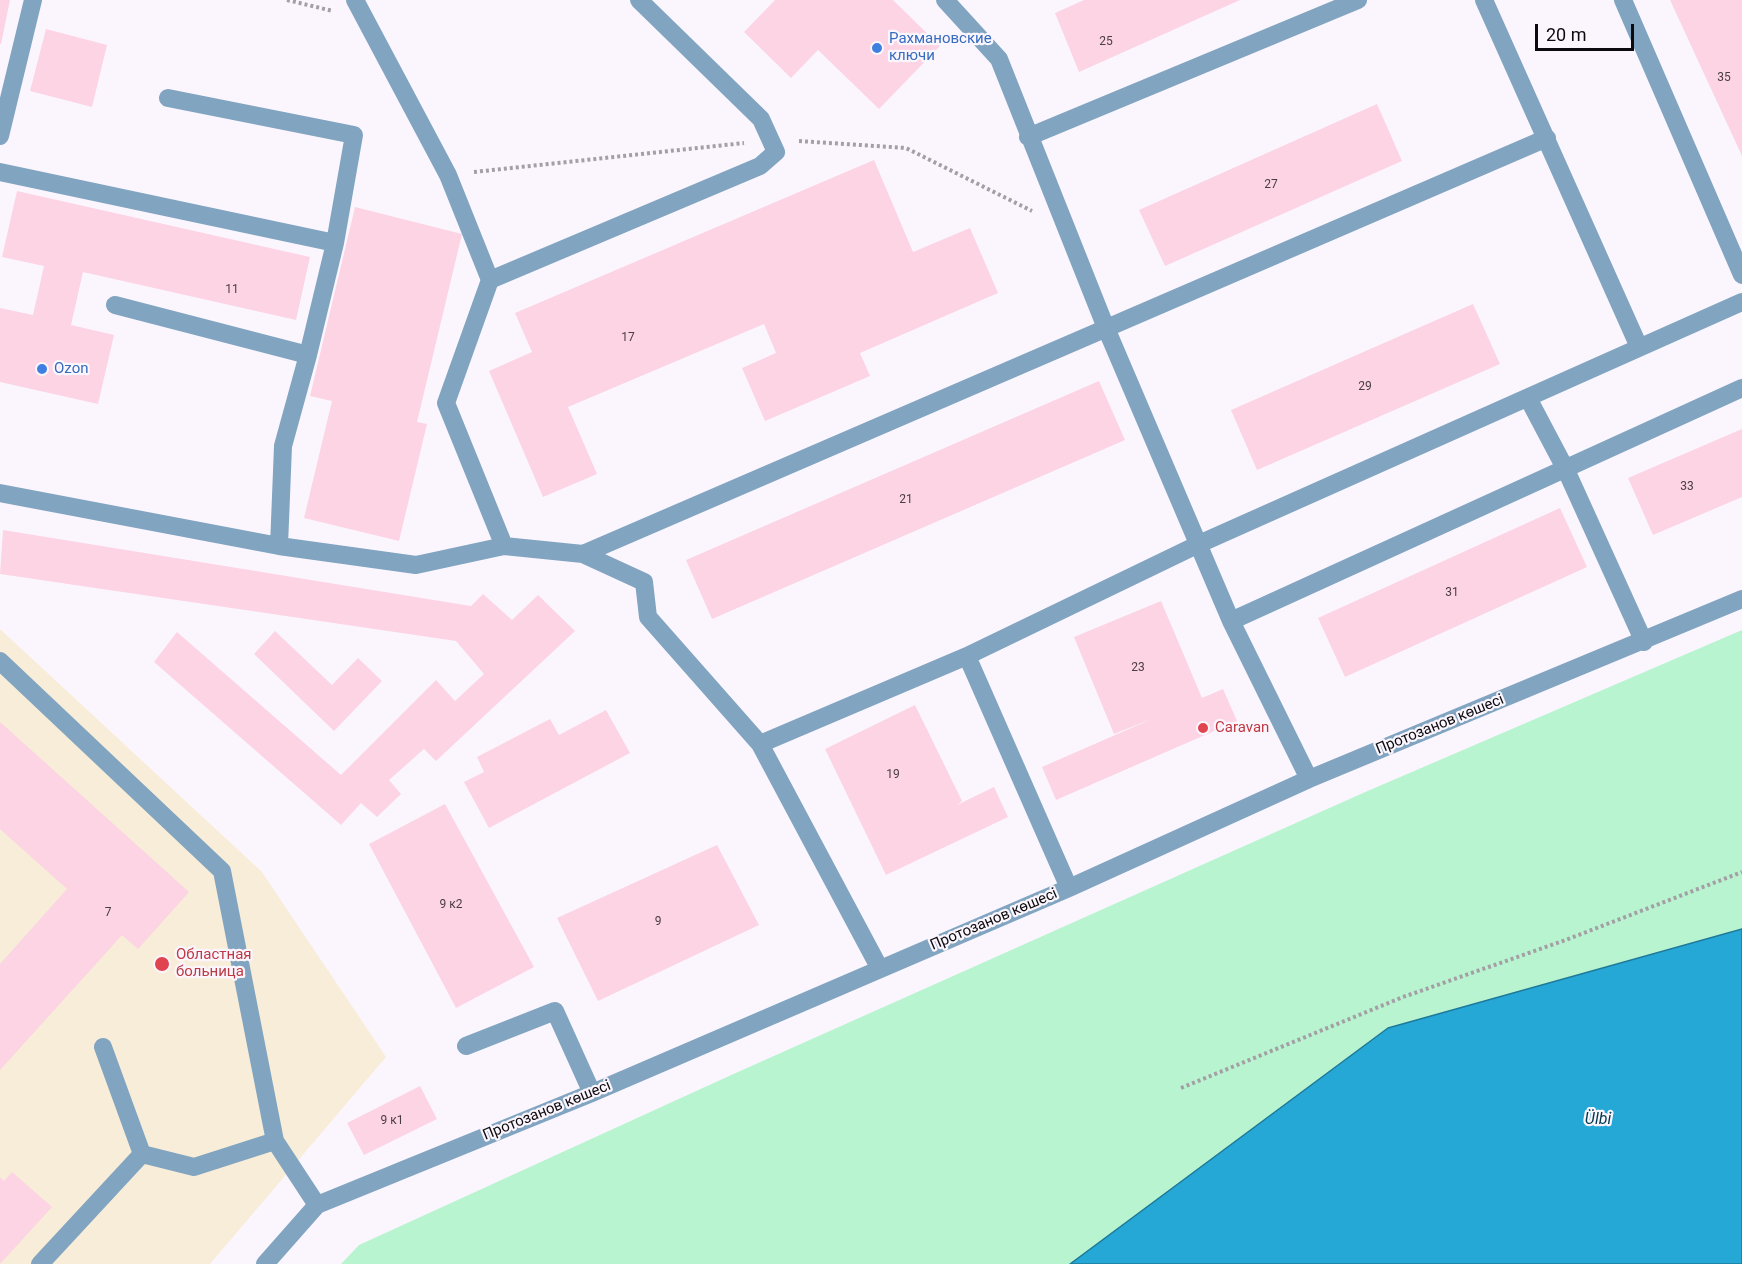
<!DOCTYPE html>
<meta charset="utf-8">
<style>
body{margin:0}
#map{position:relative;width:1742px;height:1264px;overflow:hidden;background:#fbf6fe;font-family:Roboto,sans-serif}
canvas{display:block}
.scale{position:absolute;left:1535px;top:24px;width:99px;height:27px;box-sizing:border-box;border:3px solid #0d0a0e;border-top:0;padding-left:8px;font-size:18px;line-height:21px;white-space:nowrap;color:#0d0a0e;-webkit-text-stroke:4px #fbf6fe;paint-order:stroke}
</style>
<div id="map">
<canvas width="1742" height="1264"></canvas>
<div class="scale">20 m</div>
</div>
<script>
const ctx = document.querySelector('canvas').getContext('2d');
ctx.lineJoin = 'round';
function fill(path, color) { ctx.fillStyle = color; ctx.fill(path, 'evenodd'); }
const shape = rows => new Path2D(rows.map(r => 'M' + r).join(''));
function stroke(path, color, width, dash) { ctx.strokeStyle = color; ctx.lineWidth = width; ctx.lineCap = dash ? 'butt' : 'round'; ctx.setLineDash(dash || []); ctx.stroke(path); }
function label(font, color, halo, rows, align = 'center') {
  ctx.font = font + ' Roboto,sans-serif'; ctx.lineWidth = 4.5; ctx.setLineDash([]); ctx.textBaseline = 'middle'; ctx.strokeStyle = halo; ctx.fillStyle = color; for (const [text, x, y, turn = 0] of rows) {
    ctx.save(); ctx.translate(x, y); ctx.rotate((+turn || 0) * Math.PI / 180); ctx.textAlign = isNaN(turn) ? turn : align; if (halo) ctx.strokeText(text, 0, 0); ctx.fillText(text, 0, 0); ctx.restore();
  }
}
fill(shape([
 [0,629,262,872,386,1057,210,1264,0,1264]
]), '#f8edd8');
fill(shape([
 [1742,630,1742,929,1388,1028,1070,1264,341,1264,359,1245,729,1076,1363,793]
]), '#b9f4d0');
const water = shape([
 [1742,929,1742,1264,1070,1264,1388,1028,1742,929]
]);
fill(water, '#25a8d6');
stroke(water, '#1e799a', 1.5);
fill(shape([
 [0,0,10,0,1,44,0,44],
 [775,0,893,0,940,46,879,109,818,50,791,78,744,32],
 [1084,0,1240,0,1079,72,1055,13],
 [1670,0,1742,0,1742,156],
 [46,29,107,45,92,107,30,91],
 [1377,104,1402,161,1165,266,1139,210],
 [874,160,913,252,970,228,998,293,860,353,870,376,765,421,742,368,776,353,764,324,568,407,597,474,543,497,489,371,532,352,515,313],
 [17,191,310,257,296,320,83,272,71,325,114,335,98,404,0,382,0,308,33,315,44,266,2,257],
 [355,207,462,234,417,422,427,424,399,541,304,518,332,401,310,396],
 [1473,304,1500,364,1257,470,1231,410],
 [1099,381,1125,440,712,619,686,560],
 [1742,429,1742,497,1653,535,1628,478],
 [1560,508,1587,567,1345,677,1318,618],
 [3,530,471,606,483,594,512,620,538,595,575,631,436,761,424,749,389,780,401,794,377,817,361,803,341,825,154,662,177,632,341,775,436,680,455,701,484,674,456,641,0,574],
 [1161,601,1202,698,1223,689,1237,721,1056,800,1042,767,1154,718,1114,734,1074,637],
 [275,631,332,685,358,658,382,681,334,731,254,654],
 [915,705,962,801,957,805,994,787,1008,817,886,875,825,749],
 [606,710,630,753,489,828,464,782,484,772,477,757,550,719,559,735],
 [0,722,189,892,138,949,122,935,0,1070,0,964,67,889,0,829],
 [445,804,534,967,456,1008,369,844],
 [717,845,759,925,598,1001,557,918],
 [420,1086,437,1119,364,1155,347,1123],
 [12,1172,52,1207,0,1264,0,1177,4,1181]
]), '#fcd4e4');
stroke(shape([
 [287,0,333,11],
 [799,141,906,148,1032,211],
 [474,172,744,143],
 [1181,1088,1403,997,1563,941,1742,872]
]), '#a39fa5', 4, [3, 3]);
stroke(shape([
 [355,0,448,175,490,280,446,403,504,546],
 [945,0,999,59,1106,328,1231,621,1309,779],
 [1484,0,1639,347],
 [1623,0,1742,275],
 [168,98,354,135,335,243,308,355],
 [0,136,33,0],
 [1028,137,1358,0],
 [0,172,335,243],
 [490,280,760,166,776,152,761,119,639,0],
 [115,305,308,355,283,446,279,546],
 [1528,398,1566,470,1644,642],
 [0,493,279,546,416,565,504,546,583,554,644,582,648,617,760,744,880,969],
 [583,554,1547,138],
 [1231,621,1742,388],
 [967,656,1069,888],
 [0,661,222,871,275,1141,317,1205],
 [760,744,967,656,1199,544,1742,302],
 [466,1046,555,1011,592,1093],
 [103,1047,142,1154,194,1167,275,1141],
 [40,1264,142,1154],
 [265,1264,317,1205,592,1093,1069,888,1309,779,1742,599]
]), '#81a4c0', 18);
for (const [x, y, r, color] of [
 [877,48,6,"#3f7fe0"],
 [42,369,6,"#3f7fe0"],
 [1203,728,6,"#e0444e"],
 [162,964,8,"#e0444e"]
]) { const dot = new Path2D(); dot.arc(x, y, r, 0, 2 * Math.PI); ctx.fillStyle = color; ctx.fill(dot); stroke(dot, '#fbf6fe', 2); }
label('12px', '#493c44', null, [
 ["25",1106,42],
 ["35",1724,78],
 ["27",1271,185],
 ["11",232,290],
 ["17",628,338],
 ["29",1365,387],
 ["33",1687,487],
 ["21",906,500],
 ["31",1452,593],
 ["23",1138,668],
 ["19",893,775],
 ["9 к2",451,905],
 ["7",108,913],
 ["9",658,922],
 ["9 к1",392,1121]
]);
label('15px', '#366cbe', '#fbf6fe', [
 ["Рахмановские",889,39],
 ["ключи",889,56],
 ["Ozon",54,369]
], 'left');
label('15px', '#0d0a0e', '#fbf6fe', [
 ["Протозанов көшесі",1440,725,-22],
 ["Протозанов көшесі",994,920,-23],
 ["Протозанов көшесі",547,1111,-22]
]);
label('15px', '#be3a42', '#fbf6fe', [
 ["Caravan",1215,728],
 ["Областная",176,955],
 ["больница",176,972]
], 'left');
label('italic 16px', '#00384b', '#fbf6fe', [
 ["Ülbi",1598,1120]
]);
</script>
